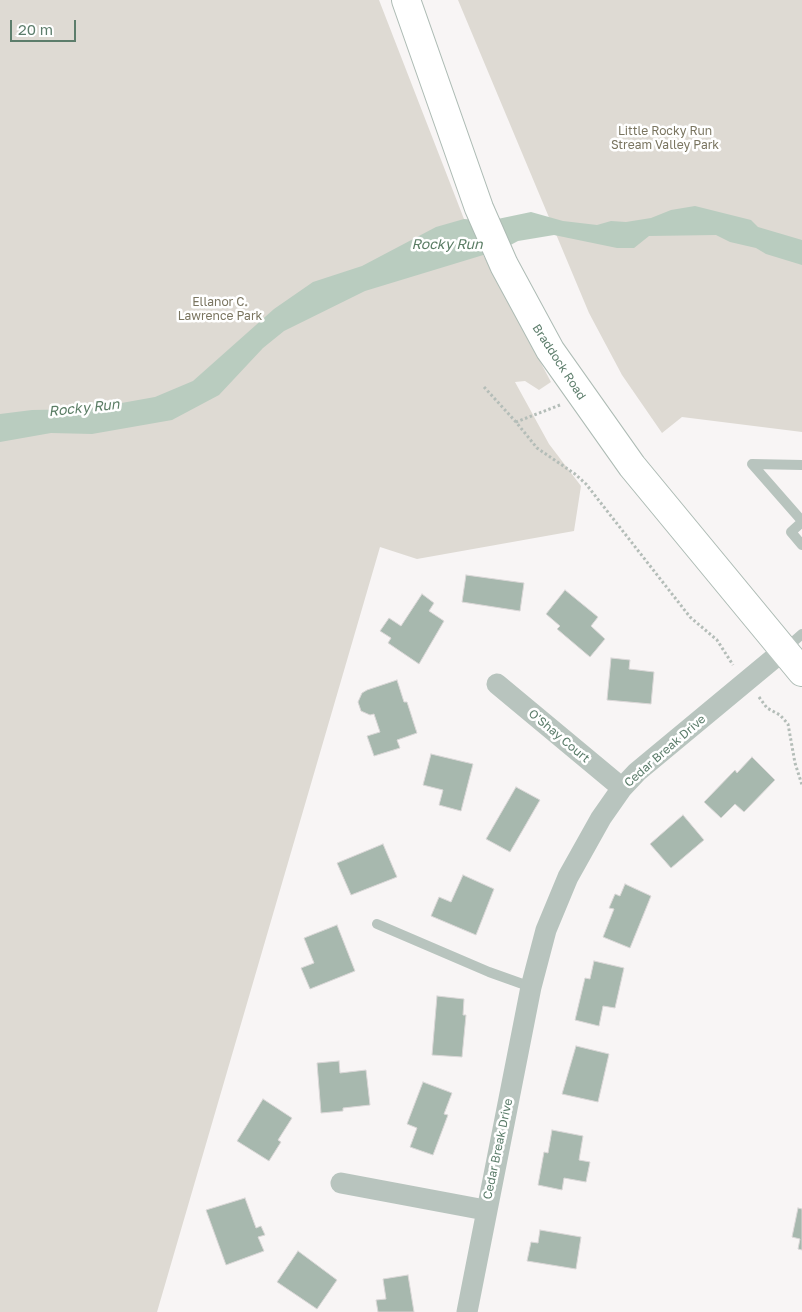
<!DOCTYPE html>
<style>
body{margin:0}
#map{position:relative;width:802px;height:1312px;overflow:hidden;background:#f8f5f5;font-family:"Golos Text",sans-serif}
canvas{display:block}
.scale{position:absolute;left:10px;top:20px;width:66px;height:22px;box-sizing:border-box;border:2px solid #5c7d6b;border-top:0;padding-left:6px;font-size:15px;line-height:18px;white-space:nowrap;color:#5c7d6b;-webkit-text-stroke:4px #fff;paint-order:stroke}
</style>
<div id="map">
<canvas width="802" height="1312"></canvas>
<div class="scale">20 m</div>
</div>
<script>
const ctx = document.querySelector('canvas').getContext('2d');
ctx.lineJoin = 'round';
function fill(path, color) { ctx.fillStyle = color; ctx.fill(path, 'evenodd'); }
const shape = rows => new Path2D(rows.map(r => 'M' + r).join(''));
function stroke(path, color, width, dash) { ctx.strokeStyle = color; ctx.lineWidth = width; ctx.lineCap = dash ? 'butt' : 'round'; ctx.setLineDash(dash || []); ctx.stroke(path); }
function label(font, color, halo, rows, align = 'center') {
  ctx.font = font + ' "Golos Text",sans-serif'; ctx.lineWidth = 5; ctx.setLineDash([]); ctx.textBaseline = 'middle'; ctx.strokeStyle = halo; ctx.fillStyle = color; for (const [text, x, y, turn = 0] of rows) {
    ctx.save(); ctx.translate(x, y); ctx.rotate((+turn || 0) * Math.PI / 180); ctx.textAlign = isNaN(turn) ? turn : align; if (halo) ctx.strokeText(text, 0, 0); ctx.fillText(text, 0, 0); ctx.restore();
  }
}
fill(shape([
 [0,0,379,0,464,219,551,382,539,390,525,381,515,382,549,444,581,486,574,531,417,559,380,547,157,1312,0,1312],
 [458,0,802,0,802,432,682,417,662,433,622,375,589,313]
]), '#dedad3');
fill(shape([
 [695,206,751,220,758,227,802,240,802,265,766,254,756,248,730,242,716,235,649,236,634,248,617,248,554,235,518,241,503,249,365,291,284,331,263,348,219,395,172,420,92,434,51,433,0,442,0,414,32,410,88,409,155,397,193,381,274,309,313,282,362,266,436,227,464,219,488,221,531,212,563,221,597,225,611,221,626,222,651,218,671,210]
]), '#b9ccbf');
const building = shape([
 [466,575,524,583,520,611,462,602,466,575],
 [565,590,598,617,591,626,605,639,590,657,557,629,560,626,546,614,565,590],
 [422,594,434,603,429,611,444,621,419,664,388,643,391,638,380,631,389,618,401,626,422,594],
 [611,658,630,660,629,669,654,672,651,704,607,700,611,658],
 [397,680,404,702,407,702,417,733,397,740,400,748,374,756,367,736,380,732,374,714,370,715,361,711,358,702,362,693,367,690,397,680],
 [431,754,473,764,461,811,439,805,443,790,423,785,431,754],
 [752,757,775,780,744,812,735,804,721,818,704,802,735,770,737,773,752,757],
 [516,787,540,800,510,852,486,839,516,787],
 [683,815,704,840,671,868,650,844,683,815],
 [383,844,397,877,351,895,337,863,383,844],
 [463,875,494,889,476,935,431,916,439,897,451,902,463,875],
 [625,884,651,896,630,948,603,937,614,909,609,908,615,894,620,896,625,884],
 [337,925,355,971,310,989,301,968,314,963,304,938,337,925],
 [594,961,624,968,615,1008,603,1006,599,1026,575,1020,585,978,590,979,594,961],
 [437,996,464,999,463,1015,466,1015,462,1057,432,1055,437,996],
 [576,1046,609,1054,598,1102,562,1094,576,1046],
 [339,1061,340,1073,366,1070,370,1105,343,1108,343,1111,321,1113,317,1063,339,1061],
 [423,1082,452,1093,444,1114,448,1115,433,1155,410,1147,417,1128,407,1124,423,1082],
 [263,1099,292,1118,278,1140,281,1142,269,1161,237,1141,263,1099],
 [552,1130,583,1136,579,1160,590,1162,586,1182,564,1178,562,1190,538,1185,544,1152,548,1153,552,1130],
 [245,1198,256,1228,261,1226,265,1235,258,1237,264,1251,226,1265,206,1210,245,1198],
 [798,1208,802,1209,802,1250,798,1249,800,1239,792,1237,798,1208],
 [540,1230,581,1237,576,1269,527,1261,531,1242,538,1243,540,1230],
 [298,1251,337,1280,317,1309,277,1282,298,1251],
 [408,1275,414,1312,378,1312,376,1300,386,1299,383,1279,408,1275]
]);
fill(building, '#a7b8ae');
stroke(building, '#dad7d7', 1);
const secondary = shape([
 [406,0,479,208,504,265,550,350,632,466,802,672]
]);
stroke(secondary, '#adbbb4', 30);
stroke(shape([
 [484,387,516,422],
 [560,405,516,422,537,448,575,474,586,484,690,617,717,640,733,665],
 [759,697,767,708,780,715,788,724,795,763,802,785]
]), '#b4bdb8', 3, [2.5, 2.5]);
stroke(shape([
 [802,465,752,464,802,521],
 [802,522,791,532,802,545],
 [785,649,802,634],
 [377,924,489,972,531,987]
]), '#b8c4be', 10);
stroke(shape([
 [497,684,622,788],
 [341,1183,485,1210],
 [467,1312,531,987,546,930,568,877,601,818,622,788,637,772,784,650]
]), '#b8c4be', 21);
stroke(secondary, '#fff', 28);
label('12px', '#7a7560', '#fff', [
 ["Little Rocky Run",665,131],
 ["Stream Valley Park",665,145],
 ["Ellanor C.",220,302],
 ["Lawrence Park",220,316]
]);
label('12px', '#5c7d6b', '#fff', [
 ["Braddock Road",559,362,57],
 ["O'Shay Court",559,736,40],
 ["Cedar Break Drive",665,751,-41],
 ["Cedar Break Drive",498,1149,-78]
]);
label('italic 14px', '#5b7d65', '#fff', [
 ["Rocky Run",447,245],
 ["Rocky Run",84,408,-6]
]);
</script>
